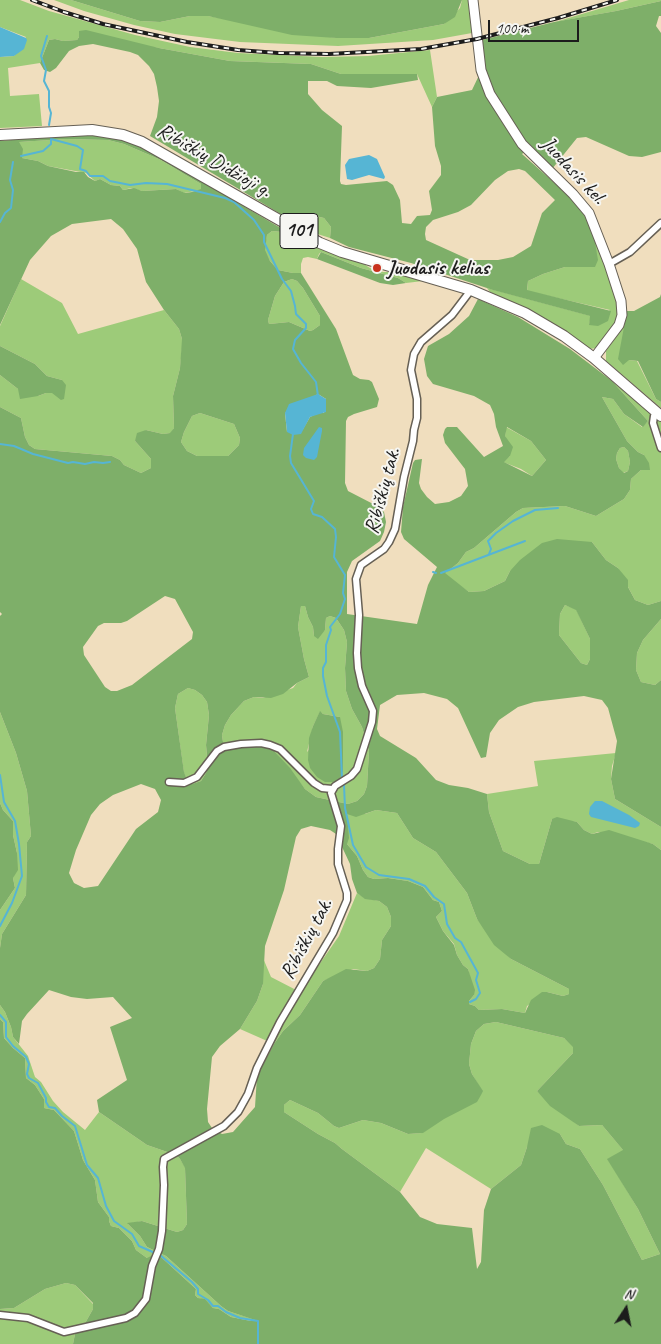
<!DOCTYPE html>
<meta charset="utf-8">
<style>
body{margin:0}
#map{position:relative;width:661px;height:1344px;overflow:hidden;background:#f0debe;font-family:Caveat,sans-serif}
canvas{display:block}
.north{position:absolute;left:601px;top:1284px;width:50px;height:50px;-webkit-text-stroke:4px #f6f6f2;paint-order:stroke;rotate:11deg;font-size:14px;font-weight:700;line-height:20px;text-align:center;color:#1c1c1c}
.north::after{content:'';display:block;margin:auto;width:18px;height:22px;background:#1c1c1c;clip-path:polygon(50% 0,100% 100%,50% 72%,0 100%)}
.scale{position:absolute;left:488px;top:20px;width:91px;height:22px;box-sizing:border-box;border:2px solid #1c1c1c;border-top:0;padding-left:6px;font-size:15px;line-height:18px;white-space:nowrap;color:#1c1c1c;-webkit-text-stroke:4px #f6f6f2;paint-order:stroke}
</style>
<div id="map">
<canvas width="661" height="1344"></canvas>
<div class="north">N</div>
<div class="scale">100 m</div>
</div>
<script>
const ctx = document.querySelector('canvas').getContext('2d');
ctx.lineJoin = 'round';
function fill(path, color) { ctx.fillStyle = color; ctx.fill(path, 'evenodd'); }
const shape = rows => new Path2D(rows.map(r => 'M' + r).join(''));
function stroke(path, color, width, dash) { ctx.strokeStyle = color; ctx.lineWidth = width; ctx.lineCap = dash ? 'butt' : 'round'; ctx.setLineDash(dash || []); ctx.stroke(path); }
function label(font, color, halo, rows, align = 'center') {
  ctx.font = font + ' Caveat,sans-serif'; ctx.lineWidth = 4; ctx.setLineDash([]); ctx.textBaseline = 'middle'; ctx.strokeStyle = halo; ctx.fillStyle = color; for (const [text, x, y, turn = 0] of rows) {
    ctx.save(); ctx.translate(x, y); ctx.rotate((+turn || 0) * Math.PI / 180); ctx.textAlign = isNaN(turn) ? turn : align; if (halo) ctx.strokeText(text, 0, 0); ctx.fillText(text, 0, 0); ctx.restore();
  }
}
fill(shape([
 [0,0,20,0,49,11,135,35,190,47,238,53,322,57,368,56,430,50,437,97,432,107,417,74,341,74,311,64,230,61,159,48,79,37,77,40,63,41,55,39,49,40,40,63,8,68,10,96,39,94,42,126,0,128,0,57,14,56,26,37,0,27],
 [54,0,71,0,140,21,160,22,190,16,208,16,336,38,369,38,444,24,460,8,462,0,470,0,472,33,433,40,338,46,240,42,175,34,134,25,84,11],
 [629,0,661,0,661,1,616,11,555,22],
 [66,139,108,140,124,144,161,160,184,174,201,184,201,190,184,193,176,189,142,191,131,188,123,190,120,186,111,185,100,179,95,181,86,173,48,166,38,161,22,158,18,142],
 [311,215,324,218,331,227,330,238,308,231,294,222,303,217],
 [284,230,321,248,359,261,370,268,383,272,396,272,431,283,423,281,406,283,398,278,361,268,321,252,319,254,317,259,308,257,303,258,301,264,301,273,293,273,278,270,270,261,264,250,267,235,272,231,282,232],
 [593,230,617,297,620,310,617,321,597,348,589,349,506,300,490,292,487,288,591,316,589,325,610,310,527,291,528,281,543,274,565,267,595,267],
 [21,279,62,303,78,334,164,310,179,329,182,339,182,348,180,368,173,396,174,428,171,433,163,434,146,430,135,441,151,459,151,468,141,473,124,465,120,460,112,456,35,449,29,445,25,437,21,418,0,407,0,375,18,389,38,396,46,393,52,393,62,380,47,376,35,364,0,346,0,326],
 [292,279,297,281,303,288,320,316,320,325,313,330,310,331,289,322,269,324,268,320,275,296,284,282],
 [625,324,624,332,629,360,637,361,656,399,661,402,661,408,606,361,606,351],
 [612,381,661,422,661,601,648,605,635,600,618,568,606,560,592,542,510,571,505,581,484,591,469,592,450,579,444,573,458,563,466,552,474,548,516,512,523,508,565,506,596,516,624,499,630,490,631,479,641,470,644,455,638,452,627,441,602,397,613,399,624,414,642,427,648,421],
 [200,413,234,424,240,438,239,445,228,456,197,456,187,451,181,442,184,432,192,416],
 [506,427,531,441,546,460,532,476,521,469,503,462,510,456,505,436],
 [624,447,628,451,630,462,628,471,623,473,619,468,616,459,617,453,620,448],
 [565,605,576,609,590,639,590,659,587,665,581,663,559,635,560,614],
 [301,606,305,606,308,617,313,627,314,636,325,630,326,618,330,616,336,618,344,630,347,642,345,668,346,691,352,709,362,727,369,751,367,786,364,794,357,801,348,804,316,797,305,789,274,751,260,746,231,748,223,742,222,735,225,725,231,715,244,701,254,697,263,698,293,688,297,683,309,677,304,659,298,627],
 [320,712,323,714,340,717,307,752,313,726],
 [661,619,661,680,655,685,641,682,636,670,637,653,643,640],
 [188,688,195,690,202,695,207,702,209,715,206,745,208,767,206,773,201,781,192,784,187,780,184,773,175,708,178,694],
 [0,712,16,753,27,791,31,836,27,842,26,895,2,934,0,948,0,910,15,888,13,878,17,853,13,835,13,821,3,810,0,803],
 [616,753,612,766,611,779,615,799,661,827,661,850,653,844,598,832,592,834,584,830,577,822,552,819,539,864,530,864,503,851,489,812,487,794,538,786,534,761],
 [376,810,397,813,413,838,436,852,467,893,477,919,511,959,569,989,569,994,563,996,547,992,527,1006,525,1013,502,1009,479,1010,475,1006,469,1004,469,1001,474,995,468,969,463,965,457,955,454,944,443,931,436,917,442,911,439,902,433,900,423,887,408,881,388,878,374,879,368,877,363,870,357,856,347,844,347,814,365,814],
 [357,893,365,898,379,901,387,907,391,917,391,926,382,940,380,959,374,968,367,971,353,969,323,981,300,1015,283,1031,274,1044,240,1029,257,1001,263,984,263,958,271,977,300,992,339,936],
 [0,1005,5,1012,11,1027,13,1037,28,1056,35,1077,41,1082,53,1101,63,1112,85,1130,99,1112,147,1145,176,1155,180,1159,185,1167,187,1224,183,1230,177,1232,142,1221,128,1224,140,1236,147,1247,166,1256,221,1306,228,1311,256,1320,251,1321,231,1317,219,1309,213,1308,205,1300,198,1298,195,1295,196,1289,161,1257,147,1258,136,1250,132,1241,119,1228,111,1226,109,1221,109,1217,98,1202,95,1180,83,1160,74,1131,54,1110,44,1108,44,1099,35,1085,26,1078,25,1058,13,1048,4,1038,3,1022,0,1019],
 [496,1022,564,1038,574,1047,573,1053,537,1091,579,1126,602,1125,624,1151,608,1159,638,1209,660,1254,642,1260,603,1185,580,1149,566,1144,560,1134,527,1147,521,1165,491,1189,426,1148,400,1192,342,1149,335,1143,318,1134,284,1112,284,1105,290,1100,318,1113,334,1126,339,1128,363,1120,381,1123,408,1134,422,1133,482,1091,472,1074,469,1064,471,1044,476,1031,484,1024],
 [66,1283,75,1285,93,1304,93,1309,84,1325,75,1334,73,1344,0,1344,0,1309,14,1308,45,1289]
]), '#9dcb79');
fill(shape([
 [71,0,462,0,455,17,444,24,369,38,336,38,292,35,208,16,190,16,160,22,140,21],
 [661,1,661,16,659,16,656,26,661,33,661,152,642,157,629,156,586,137,577,138,552,169,529,148,522,154,577,203,593,230,598,260,595,267,565,267,543,274,528,281,527,290,611,311,608,321,598,326,589,325,590,316,493,290,411,263,349,247,330,238,331,227,324,218,311,215,303,217,294,222,150,136,157,117,159,101,157,87,154,74,149,66,138,55,130,52,93,44,79,46,69,51,56,68,50,72,44,70,40,63,49,40,55,39,63,41,77,40,79,37,79,31,86,30,159,48,230,61,311,64,341,74,417,74,418,80,371,88,337,86,327,81,308,81,308,94,322,110,342,126,340,181,341,184,346,185,387,181,393,185,400,200,402,223,411,224,417,216,430,215,432,210,429,191,441,175,441,166,435,146,432,107,437,97,472,90,483,67,482,40,554,22,616,11],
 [519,169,525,171,555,200,542,213,531,246,513,257,498,260,470,260,426,240,425,234,426,227,433,220,458,212,471,205,495,180,508,171],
 [78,134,102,135,119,139,143,147,284,230,282,232,272,231,267,235,265,250,270,261,278,270,293,273,301,273,336,329,353,375,360,379,369,380,372,382,379,399,377,407,354,414,348,417,346,421,345,483,348,491,379,507,384,512,386,522,384,532,380,541,352,561,347,572,347,614,417,624,428,585,437,567,404,539,401,532,403,507,413,463,415,460,422,459,419,483,421,489,427,497,435,504,449,502,461,496,468,486,465,469,445,443,443,435,445,429,447,427,457,427,484,457,503,446,496,427,494,414,490,405,474,396,433,384,427,376,424,359,428,346,449,334,469,316,478,299,518,317,570,349,612,381,648,421,643,427,624,414,613,399,602,397,627,441,638,452,644,455,649,463,650,470,641,470,631,479,630,490,624,499,596,516,565,506,523,508,516,512,474,548,466,552,458,563,445,573,469,592,484,591,505,581,510,571,520,560,542,543,557,539,592,542,606,560,618,568,628,580,628,587,635,600,648,605,661,601,661,619,643,640,637,653,636,670,641,682,655,685,661,680,661,827,615,799,611,779,617,741,608,708,602,700,584,696,534,702,518,707,499,720,490,733,486,757,481,758,458,708,447,699,424,693,397,695,380,705,377,729,380,736,416,758,436,780,449,785,468,788,487,794,489,812,503,851,530,864,539,864,552,819,557,817,577,822,584,830,592,834,609,830,653,844,661,850,661,1344,73,1344,75,1334,84,1325,93,1309,93,1303,75,1285,66,1283,45,1289,14,1308,0,1309,0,1019,3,1022,4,1038,13,1048,25,1058,26,1078,35,1085,44,1099,44,1108,54,1110,74,1131,83,1160,95,1180,98,1202,109,1217,109,1221,111,1226,119,1228,132,1241,136,1250,147,1258,153,1255,161,1257,196,1289,195,1295,198,1298,205,1299,213,1308,219,1309,231,1317,251,1321,255,1320,228,1311,221,1306,166,1256,147,1247,140,1236,127,1223,142,1221,177,1232,183,1230,187,1224,185,1168,180,1159,176,1155,147,1145,99,1112,97,1100,127,1080,110,1027,132,1018,113,997,87,999,71,997,49,990,27,1014,22,1021,19,1044,13,1037,11,1027,5,1012,0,1005,0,948,2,934,26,895,27,842,31,836,27,791,16,753,0,712,0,616,2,614,0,612,0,407,21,418,25,437,29,445,35,449,112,456,120,460,124,465,141,473,151,468,151,459,135,441,137,433,146,430,163,434,170,433,174,428,173,396,180,368,182,339,179,329,164,310,146,282,137,249,123,229,111,219,72,224,51,236,30,260,0,325,0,141],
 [66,139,108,140,124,144,161,160,184,174,201,184,201,189,192,192,185,193,176,189,142,191,134,188,123,190,120,186,111,185,100,179,95,181,88,177,84,172,76,172,48,166,38,161,22,158,23,149,19,142],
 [292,279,297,281,303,288,320,316,320,325,313,330,310,331,289,322,269,324,268,320,275,296,284,282],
 [318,394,326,399,324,413,318,413,310,417,303,429,287,432,285,413],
 [200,413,234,424,240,438,239,445,228,456,197,456,187,451,181,442,184,432,192,416],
 [507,427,531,441,546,460,532,476,504,462,510,456,513,447,505,436],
 [624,447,628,451,630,462,628,471,624,473,619,468,616,459,617,453,620,448],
 [165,596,175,599,193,632,192,639,132,685,117,691,111,691,105,687,84,655,83,647,98,626,104,623,121,623,127,621],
 [565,605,576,610,590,639,590,659,587,665,581,663,559,635,560,614],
 [301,606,305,606,308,617,313,627,314,636,318,639,325,630,326,618,330,616,336,618,344,630,347,642,345,668,346,691,352,709,362,727,369,751,367,786,364,794,357,801,348,804,316,797,305,789,290,768,274,751,261,746,231,748,223,742,222,735,225,725,231,715,244,701,254,697,271,698,283,694,297,683,309,677,304,659,298,627],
 [188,688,195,690,202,695,207,702,209,715,206,745,208,767,206,773,201,781,192,784,187,780,184,772,175,708,178,694],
 [141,784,155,789,161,800,158,812,136,829,98,886,84,888,74,883,69,873,76,850,91,815,100,804,113,795],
 [376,810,397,813,413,838,436,852,467,893,477,919,494,945,511,959,569,989,569,994,563,996,547,992,542,992,531,1000,525,1013,502,1009,479,1010,475,1006,469,1004,469,1001,474,995,475,990,468,969,463,965,457,955,454,945,443,931,436,917,442,911,439,902,433,900,423,887,408,881,388,878,374,879,368,877,363,870,357,856,347,844,349,838,347,814,356,817],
 [311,826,330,830,336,834,350,864,352,879,357,893,365,899,379,901,387,907,391,917,391,926,382,940,380,959,374,968,367,971,346,969,323,981,300,1015,283,1031,274,1044,257,1076,255,1107,233,1132,222,1134,212,1128,208,1122,207,1109,212,1057,220,1046,240,1029,257,1001,263,984,265,946,284,890,296,837,301,829],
 [496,1022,564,1038,573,1047,573,1053,537,1091,550,1106,579,1126,602,1125,623,1150,607,1159,638,1209,660,1254,642,1260,603,1185,580,1149,566,1144,560,1134,542,1125,531,1128,527,1147,521,1165,491,1189,484,1210,481,1262,477,1269,472,1228,437,1224,420,1217,400,1192,342,1149,335,1143,318,1134,284,1112,284,1105,290,1100,318,1113,334,1126,339,1128,363,1120,381,1123,408,1134,423,1133,444,1119,477,1102,481,1095,483,1091,472,1074,469,1064,471,1044,476,1031,484,1024],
 [321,252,361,268,398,278,406,283,393,285,380,283,317,259],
 [661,294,661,402,656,399,638,361,629,360,623,365,618,359,627,311,634,311,660,297],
 [0,346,35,364,47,376,62,380,66,385,64,399,61,400,52,393,46,393,38,396,20,399,18,389,0,375],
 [320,711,323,714,340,717,343,732,343,771,339,781,333,782,325,782,317,777,310,768,308,760,309,738,313,726],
 [0,803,3,810,13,821,13,835,17,853,18,870,13,878,15,888,0,910]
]), '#7eaf69');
fill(shape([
 [0,27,26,38,27,40,24,49,14,56,0,57],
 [369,155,377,159,385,177,384,179,369,175,352,180,347,179,345,165,349,159],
 [318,394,326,399,326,412,310,417,301,434,293,435,287,432,285,413,289,404],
 [319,427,322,428,322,431,317,457,314,460,306,458,303,455,304,448],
 [595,801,602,801,629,815,640,823,639,826,635,828,591,817,589,814,590,807]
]), '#56b5d4');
stroke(shape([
 [47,36,41,56,46,70,44,81,49,91,49,107,51,113,49,125],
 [51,139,77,146,83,150,80,169,86,171,90,176,103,176,110,181,130,185,146,183,167,184,225,198,234,202,254,220,264,235,264,242,282,279,291,291,295,306,296,314,306,324,306,328,295,340,293,349,301,363,316,382,318,396],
 [21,156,43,151,51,144,51,137],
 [0,222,5,213,11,208,13,190,10,180,13,162],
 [293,434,290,456,291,463,314,501,311,509,313,514,322,517,335,529,336,537,334,557,345,575,343,593,345,599,340,614,330,627,331,630,326,645,326,662,323,668,323,676,327,696,340,732,342,778],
 [0,444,14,446,33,454,68,463,73,462,85,464,94,462,103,463,110,462],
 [489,554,491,549,488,541,496,533,513,521,535,510,558,508],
 [433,572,436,573],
 [441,573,525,541],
 [0,775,4,802,15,821,19,844,22,876,12,903,0,926],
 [344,785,345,808,353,845,366,867,379,875,409,879,425,886,434,897,444,904,447,924,455,938,461,942,478,973,476,980,480,993,476,999,470,1002],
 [0,1015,6,1022,6,1037,13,1046,26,1057,29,1064,27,1074,29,1078,38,1083,46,1098,46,1102,49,1107,55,1108,62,1116,75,1126,87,1165,98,1178,106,1206,114,1221,132,1234,139,1246,155,1253],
 [160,1255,192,1282,198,1289,198,1294,208,1300,213,1306,218,1306,226,1312,240,1318,258,1321,258,1344]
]), '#56b5d4', 2);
const street = shape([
 [609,264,630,252,661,223],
 [657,413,654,416,653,423,661,448],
 [169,782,184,783,197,777,217,751,224,747,241,744,261,743,270,745,280,749,314,783,322,788,332,789],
 [0,1315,28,1318,64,1332,126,1318,135,1313,146,1299,152,1266,159,1249,162,1231,164,1185,163,1167,164,1159,224,1126,238,1112,248,1094,257,1068,280,1022,333,933,347,900,347,893,338,864,338,849,341,826,331,793,335,786,351,776,357,769,372,722,373,711,362,686,358,668,357,653,359,615,356,579,361,565,384,549,389,542,395,529,404,477,413,441,414,430,417,418,417,399,411,370,414,354,421,342,452,315,471,290]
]);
const secondary = shape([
 [473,0,481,70,490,94,522,144,573,194,589,213,609,264,621,301,622,315,619,325,594,358]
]);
const primary = shape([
 [0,135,92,130,123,135,142,142,320,243,342,252,471,290,525,313,564,336,594,358,661,416]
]);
stroke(street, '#666055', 9);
stroke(secondary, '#666055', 11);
stroke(primary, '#666055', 12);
stroke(street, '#fff', 6);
stroke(secondary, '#fff', 9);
stroke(primary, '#fff', 10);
const rail = shape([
 [32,0,64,12,103,24,187,42,238,50,278,53,329,54,421,49,477,39,558,18,617,0]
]);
stroke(rail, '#1c1c1c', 4);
stroke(rail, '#f6f6f2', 2, [5.5]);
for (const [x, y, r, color] of [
 [377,268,5,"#c8321e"]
]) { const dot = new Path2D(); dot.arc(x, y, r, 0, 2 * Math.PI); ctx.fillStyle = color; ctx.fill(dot); stroke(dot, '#f6f6f2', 2); }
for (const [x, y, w] of [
 [299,231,38]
]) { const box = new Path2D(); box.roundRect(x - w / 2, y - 17.5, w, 35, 4); ctx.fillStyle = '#f6f6f2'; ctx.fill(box); stroke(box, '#1c1c1c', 1); }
label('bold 20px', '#1c1c1c', null, [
 ["101",299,231]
]);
label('21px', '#1c1c1c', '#f6f6f2', [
 ["Ribiškių Didžioji g.",214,161,30],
 ["Juodasis kel.",573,171,47],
 ["Ribiškių tak.",383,491,-75],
 ["Ribiškių tak.",307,939,-62]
]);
label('bold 21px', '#1c1c1c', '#f6f6f2', [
 ["Juodasis kelias",387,268]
], 'left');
</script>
